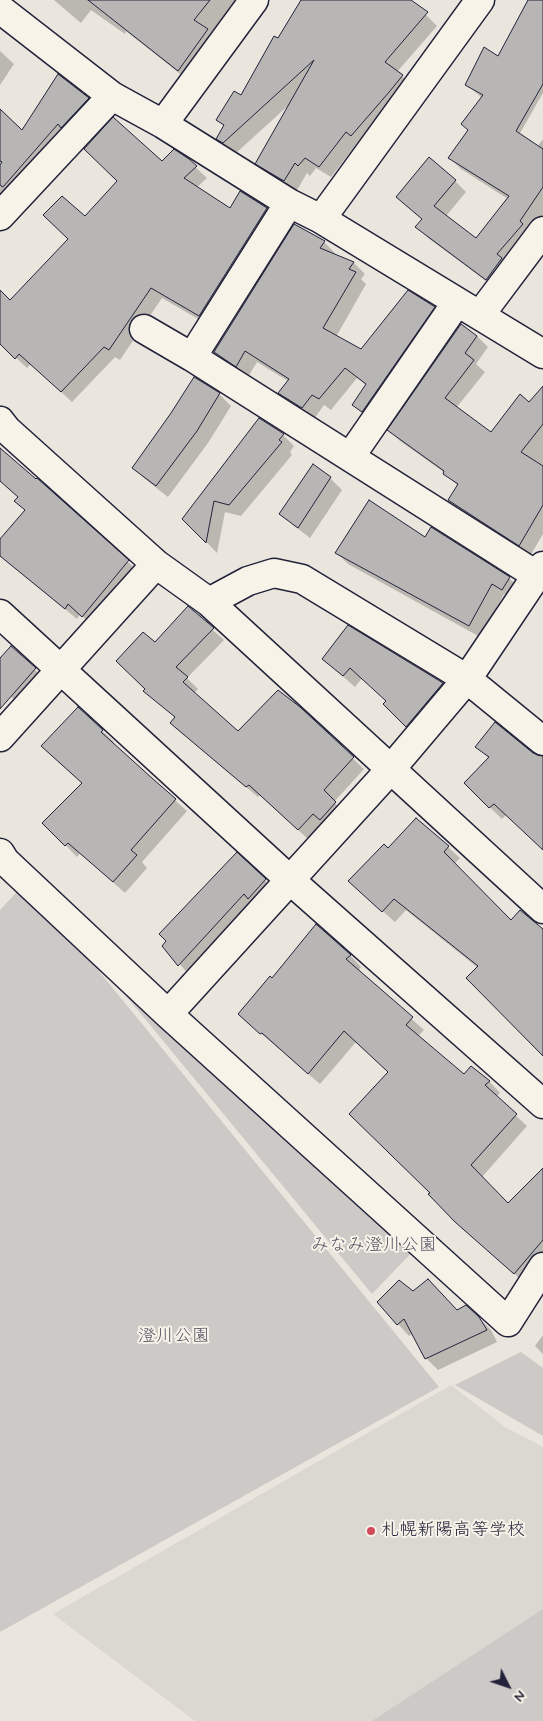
<!DOCTYPE html>
<meta charset="utf-8">
<style>
body{margin:0}
#map{position:relative;width:543px;height:1721px;overflow:hidden;background:#eae6de;font-family:Mynerve,sans-serif}
canvas{display:block}
.north{position:absolute;left:483px;top:1661px;width:50px;height:50px;-webkit-text-stroke:4px #f7f3e8;paint-order:stroke;rotate:131deg;font-size:14px;font-weight:700;line-height:20px;text-align:center;color:#22223b}
.north::after{content:'';display:block;margin:auto;width:18px;height:22px;background:#22223b;clip-path:polygon(50% 0,100% 100%,50% 72%,0 100%)}
</style>
<div id="map">
<canvas width="543" height="1721"></canvas>
<div class="north">N</div>
</div>
<script>
const ctx = document.querySelector('canvas').getContext('2d');
ctx.lineJoin = 'round';
function fill(path, color) { ctx.fillStyle = color; ctx.fill(path, 'evenodd'); }
const shape = rows => new Path2D(rows.map(r => 'M' + r).join(''));
function stroke(path, color, width, dash) { ctx.strokeStyle = color; ctx.lineWidth = width; ctx.lineCap = dash ? 'butt' : 'round'; ctx.setLineDash(dash || []); ctx.stroke(path); }
function label(font, color, halo, rows, align = 'center') {
  ctx.font = font + ' Mynerve,"Klee One",sans-serif'; ctx.lineWidth = 4; ctx.setLineDash([]); ctx.textBaseline = 'middle'; ctx.strokeStyle = halo; ctx.fillStyle = color; for (const [text, x, y, turn = 0] of rows) {
    ctx.save(); ctx.translate(x, y); ctx.rotate((+turn || 0) * Math.PI / 180); ctx.textAlign = isNaN(turn) ? turn : align; if (halo) ctx.strokeText(text, 0, 0); ctx.fillText(text, 0, 0); ctx.restore();
  }
}
fill(shape([
 [451,1385,505,1427,543,1447,543,1721,195,1721,53,1614]
]), '#dbd8d2');
fill(shape([
 [26,882,439,1387,0,1632,0,910],
 [136,978,419,1245,372,1294,122,991],
 [521,1352,543,1368,543,1436,455,1385],
 [543,1609,543,1721,372,1721]
]), '#cdc9c6');
fill(shape([
 [54,0,241,0,189,81,126,31,125,34,91,10,81,23],
 [317,0,400,0,426,15,437,26,397,72,414,87,363,147,358,142,331,177,316,168,310,176,307,173,296,192,268,175,257,163,291,103,235,154,217,138,224,126,218,120,241,96,278,40],
 [530,0,543,0,543,93,519,135,538,146,543,139,543,214,498,290,428,238,417,227,423,220,397,197,455,181,466,192,446,216,476,240,508,199,461,169,450,158,469,130,482,98,466,84,499,58],
 [0,51,14,64,0,85],
 [88,99,99,110,0,197,0,120,23,132],
 [188,160,207,178,196,188,230,210,240,192,267,209,278,220,210,326,162,298,120,360,115,357,72,402,31,364,27,368,0,343,0,293,11,302,69,239,85,217,162,162],
 [324,242,335,253,334,255,354,263,365,274,361,279,366,284,336,337,361,351,434,308,445,319,365,416,354,405,367,386,357,378,331,410,324,405,314,419,291,404,280,393,288,381,257,362,248,377,227,363,215,352],
 [477,336,488,347,476,364,485,372,456,408,491,434,529,404,543,388,543,534,530,556,460,511,449,500,458,486,445,473,400,441,389,430],
 [194,378,219,394,231,406,208,443,168,497,145,479,133,468,172,414],
 [283,435,294,446,290,452,292,455,241,516,225,512,217,553,184,519],
 [0,449,139,572,93,627,80,614,77,619,0,556,0,540,26,511,19,497,0,480],
 [330,478,342,490,310,538,293,525,281,514],
 [426,539,509,578,520,589,513,600,504,594,480,637,348,564,337,553],
 [188,608,224,640,187,678,198,689,194,693,238,732,299,708,364,769,334,802,346,814,309,840,260,795,258,797,183,734,172,723,176,718,145,691,155,644],
 [349,627,442,684,454,695,418,737,396,715,387,701,362,678,355,687,323,659],
 [11,648,47,681,23,707,0,687,0,660],
 [79,709,114,742,112,744,187,811,142,862,147,868,125,893,80,853,77,857,44,823,83,784],
 [477,746,532,754,543,757,543,849,506,815,502,819,465,783,489,759],
 [448,847,460,858,454,864,511,922,543,930,543,1054,478,968,406,910,395,922,361,892,388,850],
 [237,854,277,892,190,976,164,946],
 [350,955,361,967,358,971,424,1030,418,1036,464,1076,489,1081,500,1093,496,1097,527,1126,482,1177,509,1205,543,1170,543,1264,526,1284,468,1233,432,1193,389,1072,356,1042,320,1084,251,1025,272,980],
 [413,1293,458,1311,479,1318,491,1330,497,1342,438,1370,426,1358,413,1333,409,1336,398,1324],
 [543,1335,543,1354,535,1346]
]), '#0003');
const building = shape([
 [88,0,210,0,194,20,208,29,178,71,88,0],
 [301,0,411,0,428,12,385,62,403,75,390,91,351,136,346,132,319,167,305,158,298,166,295,163,284,181,255,164,314,60,223,143,216,139,224,125,216,120,234,91,241,95,274,36,278,38,301,0],
 [528,0,543,0,543,84,516,131,543,149,543,187,520,221,523,224,497,254,502,258,486,280,415,227,422,219,396,197,429,157,456,180,434,206,476,238,509,196,448,158,468,130,461,124,483,95,465,85,484,47,498,56,528,0],
 [58,74,89,98,61,128,58,124,3,187,0,185,0,165,2,162,0,161,0,109,22,130,58,74],
 [113,117,162,161,174,149,189,159,197,166,184,178,230,208,240,191,267,208,199,316,151,288,109,350,104,347,61,392,19,354,15,359,0,344,0,290,10,300,68,239,43,215,62,196,85,216,117,181,84,149,113,117],
 [294,224,325,241,320,248,354,262,349,269,356,272,323,328,361,349,408,290,435,307,362,412,352,405,366,384,345,368,319,399,312,395,302,408,278,393,289,379,245,351,236,367,214,352,294,224],
 [461,324,477,336,465,353,474,360,445,398,491,432,520,394,529,402,543,386,543,424,521,452,543,466,543,505,519,546,448,500,458,484,443,474,444,471,387,430,461,324],
 [194,377,220,393,197,431,156,486,132,468,171,413,194,377],
 [259,418,284,434,279,440,282,442,229,505,214,501,206,543,182,519,259,418],
 [0,448,36,479,37,478,129,560,82,617,68,604,65,609,0,556,0,539,25,510,14,501,18,497,0,481,0,448],
 [313,464,331,477,298,528,279,514,313,464],
 [369,500,425,537,431,527,510,577,502,590,492,584,469,626,335,553,369,500],
 [188,606,214,628,176,667,188,677,183,682,238,731,278,690,300,707,354,757,324,790,336,802,320,820,313,814,298,830,249,785,246,787,170,723,175,717,143,691,145,689,116,661,143,632,155,642,188,606],
 [348,625,443,683,406,727,383,704,386,701,350,668,343,676,322,659,348,625],
 [11,646,36,668,0,709,0,658,11,646],
 [78,707,103,730,101,732,153,779,176,799,131,850,137,855,113,882,68,843,65,846,42,823,82,783,41,746,78,707],
 [495,722,533,753,543,756,543,850,494,804,489,808,464,783,489,757,475,747,495,722],
 [416,818,449,846,444,852,511,920,520,910,543,929,543,1056,466,978,478,966,394,899,382,912,348,881,384,844,388,848,416,818],
 [237,852,266,879,248,899,244,894,178,966,162,946,166,941,159,934,237,852],
 [316,924,351,955,346,959,413,1017,406,1025,464,1074,471,1066,490,1081,485,1085,517,1114,471,1165,508,1203,543,1168,543,1240,514,1274,455,1222,428,1194,430,1193,349,1114,388,1072,344,1031,308,1074,262,1033,260,1034,238,1014,270,976,272,978,316,924],
 [428,1279,457,1310,466,1305,479,1317,487,1330,425,1359,404,1319,397,1325,377,1302,399,1280,413,1291,428,1279]
]);
fill(building, '#b8b6b5');
stroke(building, '#22223b', 1);
const minor = shape([
 [0,9,112,96,163,124,289,203,321,219,543,354],
 [163,124,254,0],
 [0,216,112,96],
 [321,219,480,0],
 [480,315,543,231],
 [144,329,192,357,536,575],
 [192,357,289,203],
 [0,421,7,430,156,564,209,602,543,909],
 [350,457,457,302],
 [209,602,248,581,274,573,302,579,467,679,543,741],
 [0,614,290,880,543,1104],
 [0,737,156,564],
 [0,853,5,861,168,1014,508,1322,543,1267],
 [168,1014,390,770,467,679,543,566]
]);
stroke(minor, '#22223b', 31);
stroke(minor, '#f7f3e8', 28);
for (const [x, y, r, color] of [
 [371,1531,5,"#d1495b"]
]) { const dot = new Path2D(); dot.arc(x, y, r, 0, 2 * Math.PI); ctx.fillStyle = color; ctx.fill(dot); stroke(dot, '#f7f3e8', 2); }
label('18px', '#555465', '#f7f3e8', [
 ["みなみ澄川公園",374,1246],
 ["澄川公園",174,1337]
]);
label('18px', '#22223b', '#f7f3e8', [
 ["札幌新陽高等学校",381,1531]
], 'left');
</script>
